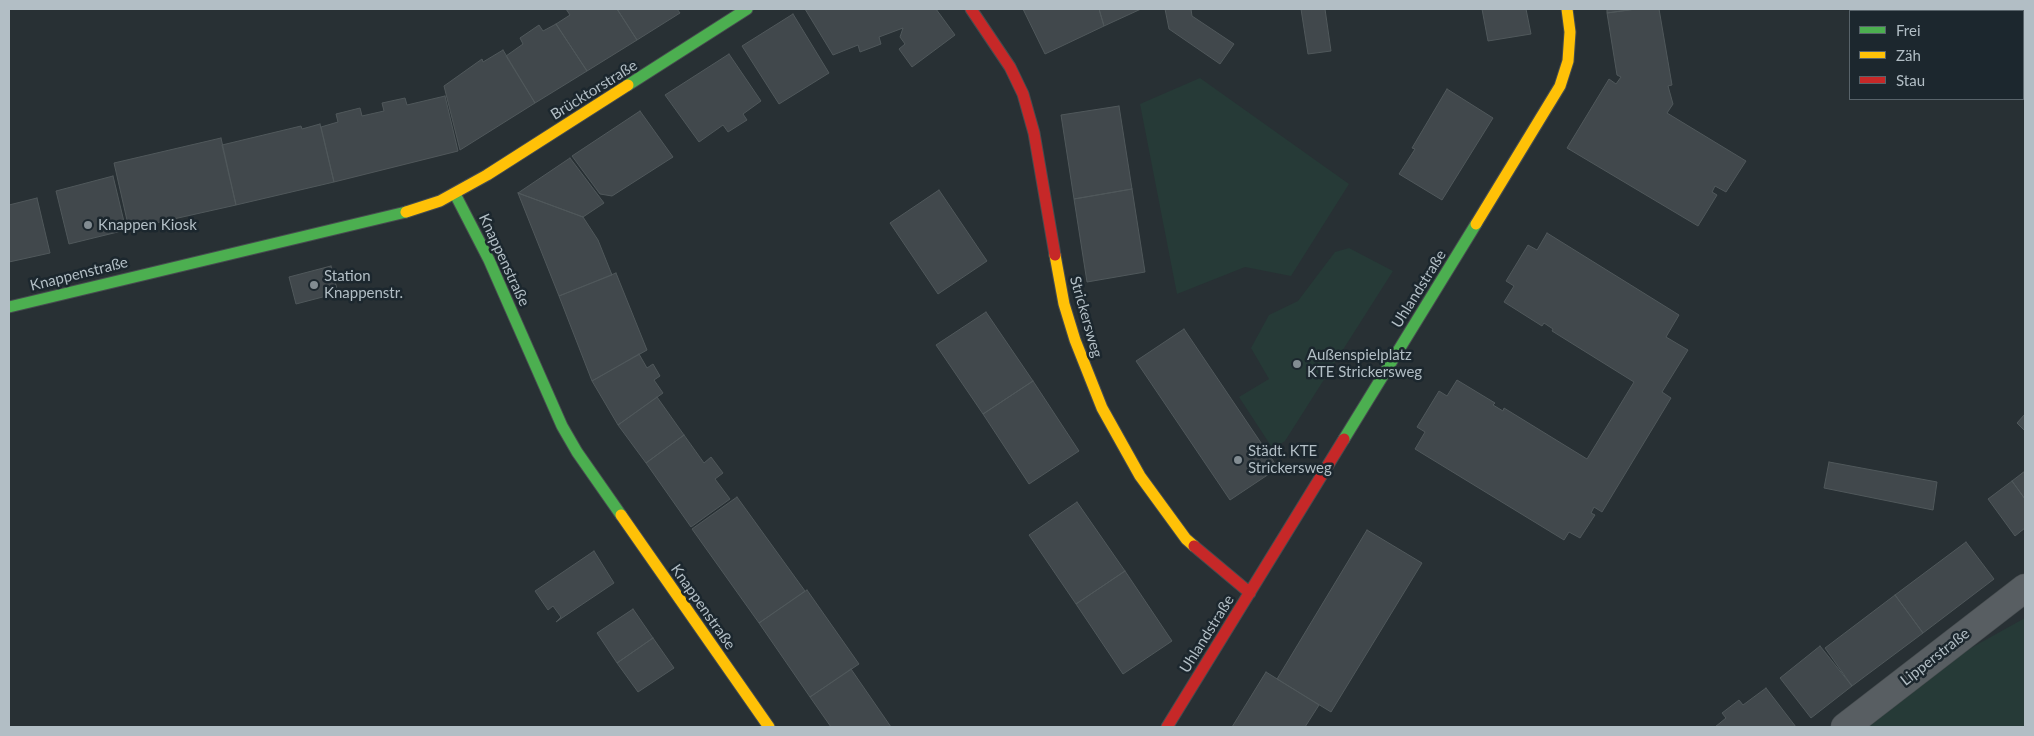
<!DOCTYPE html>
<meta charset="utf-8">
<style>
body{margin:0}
#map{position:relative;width:2034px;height:736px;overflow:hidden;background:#283034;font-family:Lato,sans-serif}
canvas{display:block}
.frame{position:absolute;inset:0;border:10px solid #b2bec5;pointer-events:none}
.legend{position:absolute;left:1849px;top:10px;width:175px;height:90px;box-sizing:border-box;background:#1c272e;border:1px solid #58636a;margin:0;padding:6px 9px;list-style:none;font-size:15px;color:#b2bec5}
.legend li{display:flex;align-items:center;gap:10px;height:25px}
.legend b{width:25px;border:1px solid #58636a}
</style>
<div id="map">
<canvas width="2034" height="736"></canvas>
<div class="frame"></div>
<ul class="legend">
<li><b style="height:6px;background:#4caf50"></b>Frei</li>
<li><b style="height:6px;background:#ffc107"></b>Zäh</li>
<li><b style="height:6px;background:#c62828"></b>Stau</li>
</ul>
</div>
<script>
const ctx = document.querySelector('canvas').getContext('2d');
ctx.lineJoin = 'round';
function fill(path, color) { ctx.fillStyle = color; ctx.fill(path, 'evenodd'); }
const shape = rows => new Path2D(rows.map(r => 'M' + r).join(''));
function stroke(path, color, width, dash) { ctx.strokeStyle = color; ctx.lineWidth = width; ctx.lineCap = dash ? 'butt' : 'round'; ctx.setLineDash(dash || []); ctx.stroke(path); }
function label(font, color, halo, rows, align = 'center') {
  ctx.font = font + ' Lato,sans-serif'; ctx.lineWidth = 5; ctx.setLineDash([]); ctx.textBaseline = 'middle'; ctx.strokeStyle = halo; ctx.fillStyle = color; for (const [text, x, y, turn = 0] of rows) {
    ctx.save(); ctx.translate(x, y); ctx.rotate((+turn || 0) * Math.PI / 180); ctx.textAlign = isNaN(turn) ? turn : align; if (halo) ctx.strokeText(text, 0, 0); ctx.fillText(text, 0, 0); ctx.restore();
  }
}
fill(shape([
 [1200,78,1349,184,1291,276,1245,267,1177,294,1140,104],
 [1349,248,1393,271,1285,441,1273,449,1239,397,1269,379,1251,348,1269,315,1298,301,1335,252],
 [2025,618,2025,727,1845,727,1879,699]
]), '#263a37');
const building = shape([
 [566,9,617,9,637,40,587,71,556,24,570,15,566,9],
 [617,9,677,9,680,13,637,40,617,9],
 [805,9,936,9,955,35,912,67,899,49,905,44,900,37,903,28,879,37,881,44,860,52,858,45,833,55,805,9],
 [1023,9,1099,9,1104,26,1045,54,1023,9],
 [1099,9,1141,9,1104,26,1099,9],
 [1165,9,1191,9,1192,16,1234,44,1220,64,1169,29,1165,9],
 [1301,9,1325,9,1331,51,1308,54,1301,9],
 [1482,9,1526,9,1531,34,1488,41,1482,9],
 [1607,9,1636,9,1607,13,1607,9],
 [1636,9,1659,9,1672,85,1668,86,1673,104,1667,113,1746,161,1726,192,1715,186,1712,192,1717,195,1698,226,1567,148,1609,79,1616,84,1621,77,1617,75,1607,13,1636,9],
 [793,14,829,73,779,104,742,46,793,14],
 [556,24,587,71,535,103,506,56,523,44,520,38,539,25,543,31,556,24],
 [503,50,535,103,460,150,444,86,482,59,483,62,503,50],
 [729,54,761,101,743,114,747,120,728,132,723,125,699,142,665,95,729,54],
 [1447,89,1493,118,1442,200,1399,174,1415,149,1412,148,1447,89],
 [445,96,458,151,334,182,321,127,338,122,336,114,360,108,362,116,384,111,382,103,405,98,407,105,445,96],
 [1119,106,1132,189,1074,199,1061,115,1119,106],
 [640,111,673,157,612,196,600,194,572,156,640,111],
 [320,124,334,182,236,205,222,145,301,126,302,129,320,124],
 [221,138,236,205,129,229,114,163,221,138],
 [570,158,604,203,583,217,518,193,570,158],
 [113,176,126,230,69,244,56,191,113,176],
 [1132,189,1145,272,1087,282,1074,199,1132,189],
 [939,190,987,261,938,294,890,223,939,190],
 [518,193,583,217,598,240,612,275,559,296,518,193],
 [37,198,50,253,9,262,9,205,37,198],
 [1547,233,1679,315,1666,337,1688,350,1662,392,1671,398,1602,512,1594,507,1591,513,1595,515,1580,538,1569,532,1564,540,1415,449,1425,432,1417,427,1439,391,1447,396,1457,380,1495,403,1493,405,1503,411,1504,408,1587,459,1634,382,1552,331,1553,329,1544,323,1542,326,1504,302,1514,286,1506,281,1528,245,1537,250,1547,233],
 [331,266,338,293,296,304,289,277,331,266],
 [616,273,647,350,592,381,559,296,616,273],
 [986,312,1033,381,983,414,936,345,986,312],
 [1184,329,1278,468,1230,500,1136,361,1184,329],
 [639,354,647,368,653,364,660,376,654,380,663,393,618,425,592,381,639,354],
 [1033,381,1079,451,1029,484,983,414,1033,381],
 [657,397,684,435,646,463,618,425,657,397],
 [2025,414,2025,431,2017,423,2025,414],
 [684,435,704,463,711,457,723,473,715,479,730,499,691,527,646,463,684,435],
 [1829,462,1937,482,1933,510,1824,488,1829,462],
 [2025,471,2025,499,2012,481,2025,471],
 [2012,481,2025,499,2025,528,2015,536,1988,499,2012,481],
 [737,497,805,591,759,623,692,529,737,497],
 [1077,502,1125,571,1076,604,1029,535,1077,502],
 [1367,530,1422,563,1331,712,1277,679,1367,530],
 [1966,542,1994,579,1923,633,1895,595,1966,542],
 [594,551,614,583,556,622,561,617,553,606,548,610,535,591,594,551],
 [1125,571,1172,641,1123,674,1076,604,1125,571],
 [807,590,859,664,810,697,759,623,807,590],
 [1895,595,1923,633,1852,686,1825,648,1895,595],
 [633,609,653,638,617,663,597,633,633,609],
 [653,638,674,668,638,692,617,663,653,638],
 [1820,646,1852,686,1811,718,1780,678,1820,646],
 [851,669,891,727,831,727,810,697,851,669],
 [1266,672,1319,705,1305,727,1232,727,1266,672],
 [1766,688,1796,727,1715,727,1726,718,1722,713,1739,700,1743,705,1766,688]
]);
fill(building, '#41484c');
stroke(building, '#50585b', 1);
const street = shape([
 [1845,727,2025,588]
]);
const fast = shape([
 [628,85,747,9],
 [455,194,489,260,562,426,577,452,621,515],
 [9,307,406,212],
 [1344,439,1476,224]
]);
const slow = shape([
 [406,212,440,201,487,175,628,85],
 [1476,224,1560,86,1568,61,1570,32,1567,9],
 [1055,255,1064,304,1075,340,1102,408,1140,476,1186,539,1194,546],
 [621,515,769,727]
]);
const jam = shape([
 [971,9,1010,67,1023,94,1034,133,1055,255],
 [1194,546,1250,593],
 [1167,727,1344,439]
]);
stroke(street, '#464c4f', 29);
stroke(fast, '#464c4f', 13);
stroke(slow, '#464c4f', 13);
stroke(jam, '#464c4f', 13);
stroke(street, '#585e62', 28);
stroke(fast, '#4caf50', 11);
stroke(slow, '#ffc107', 11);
stroke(jam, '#c62828', 11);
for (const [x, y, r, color] of [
 [88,225,5,"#828c92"],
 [314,285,5,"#828c92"],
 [1297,364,5,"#828c92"],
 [1238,460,5,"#828c92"]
]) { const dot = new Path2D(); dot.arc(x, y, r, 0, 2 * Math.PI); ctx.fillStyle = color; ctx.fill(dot); stroke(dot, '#1c272e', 2); }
label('15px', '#b2bec5', '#1c272e', [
 ["Brücktorstraße",594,90,-32],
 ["Knappenstraße",504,260,65],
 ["Knappenstraße",79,274,-14],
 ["Uhlandstraße",1419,289,-58],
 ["Strickersweg",1086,317,74],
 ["Knappenstraße",703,607,55],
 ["Uhlandstraße",1207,634,-58],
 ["Lipperstraße",1935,657,-38]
]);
label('15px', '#b2bec5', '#1c272e', [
 ["Knappen Kiosk",98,225],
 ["Station",324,276],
 ["Knappenstr.",324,293],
 ["Außenspielplatz",1307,355],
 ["KTE Strickersweg",1307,372],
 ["Städt. KTE",1248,451],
 ["Strickersweg",1248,468]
], 'left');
</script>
